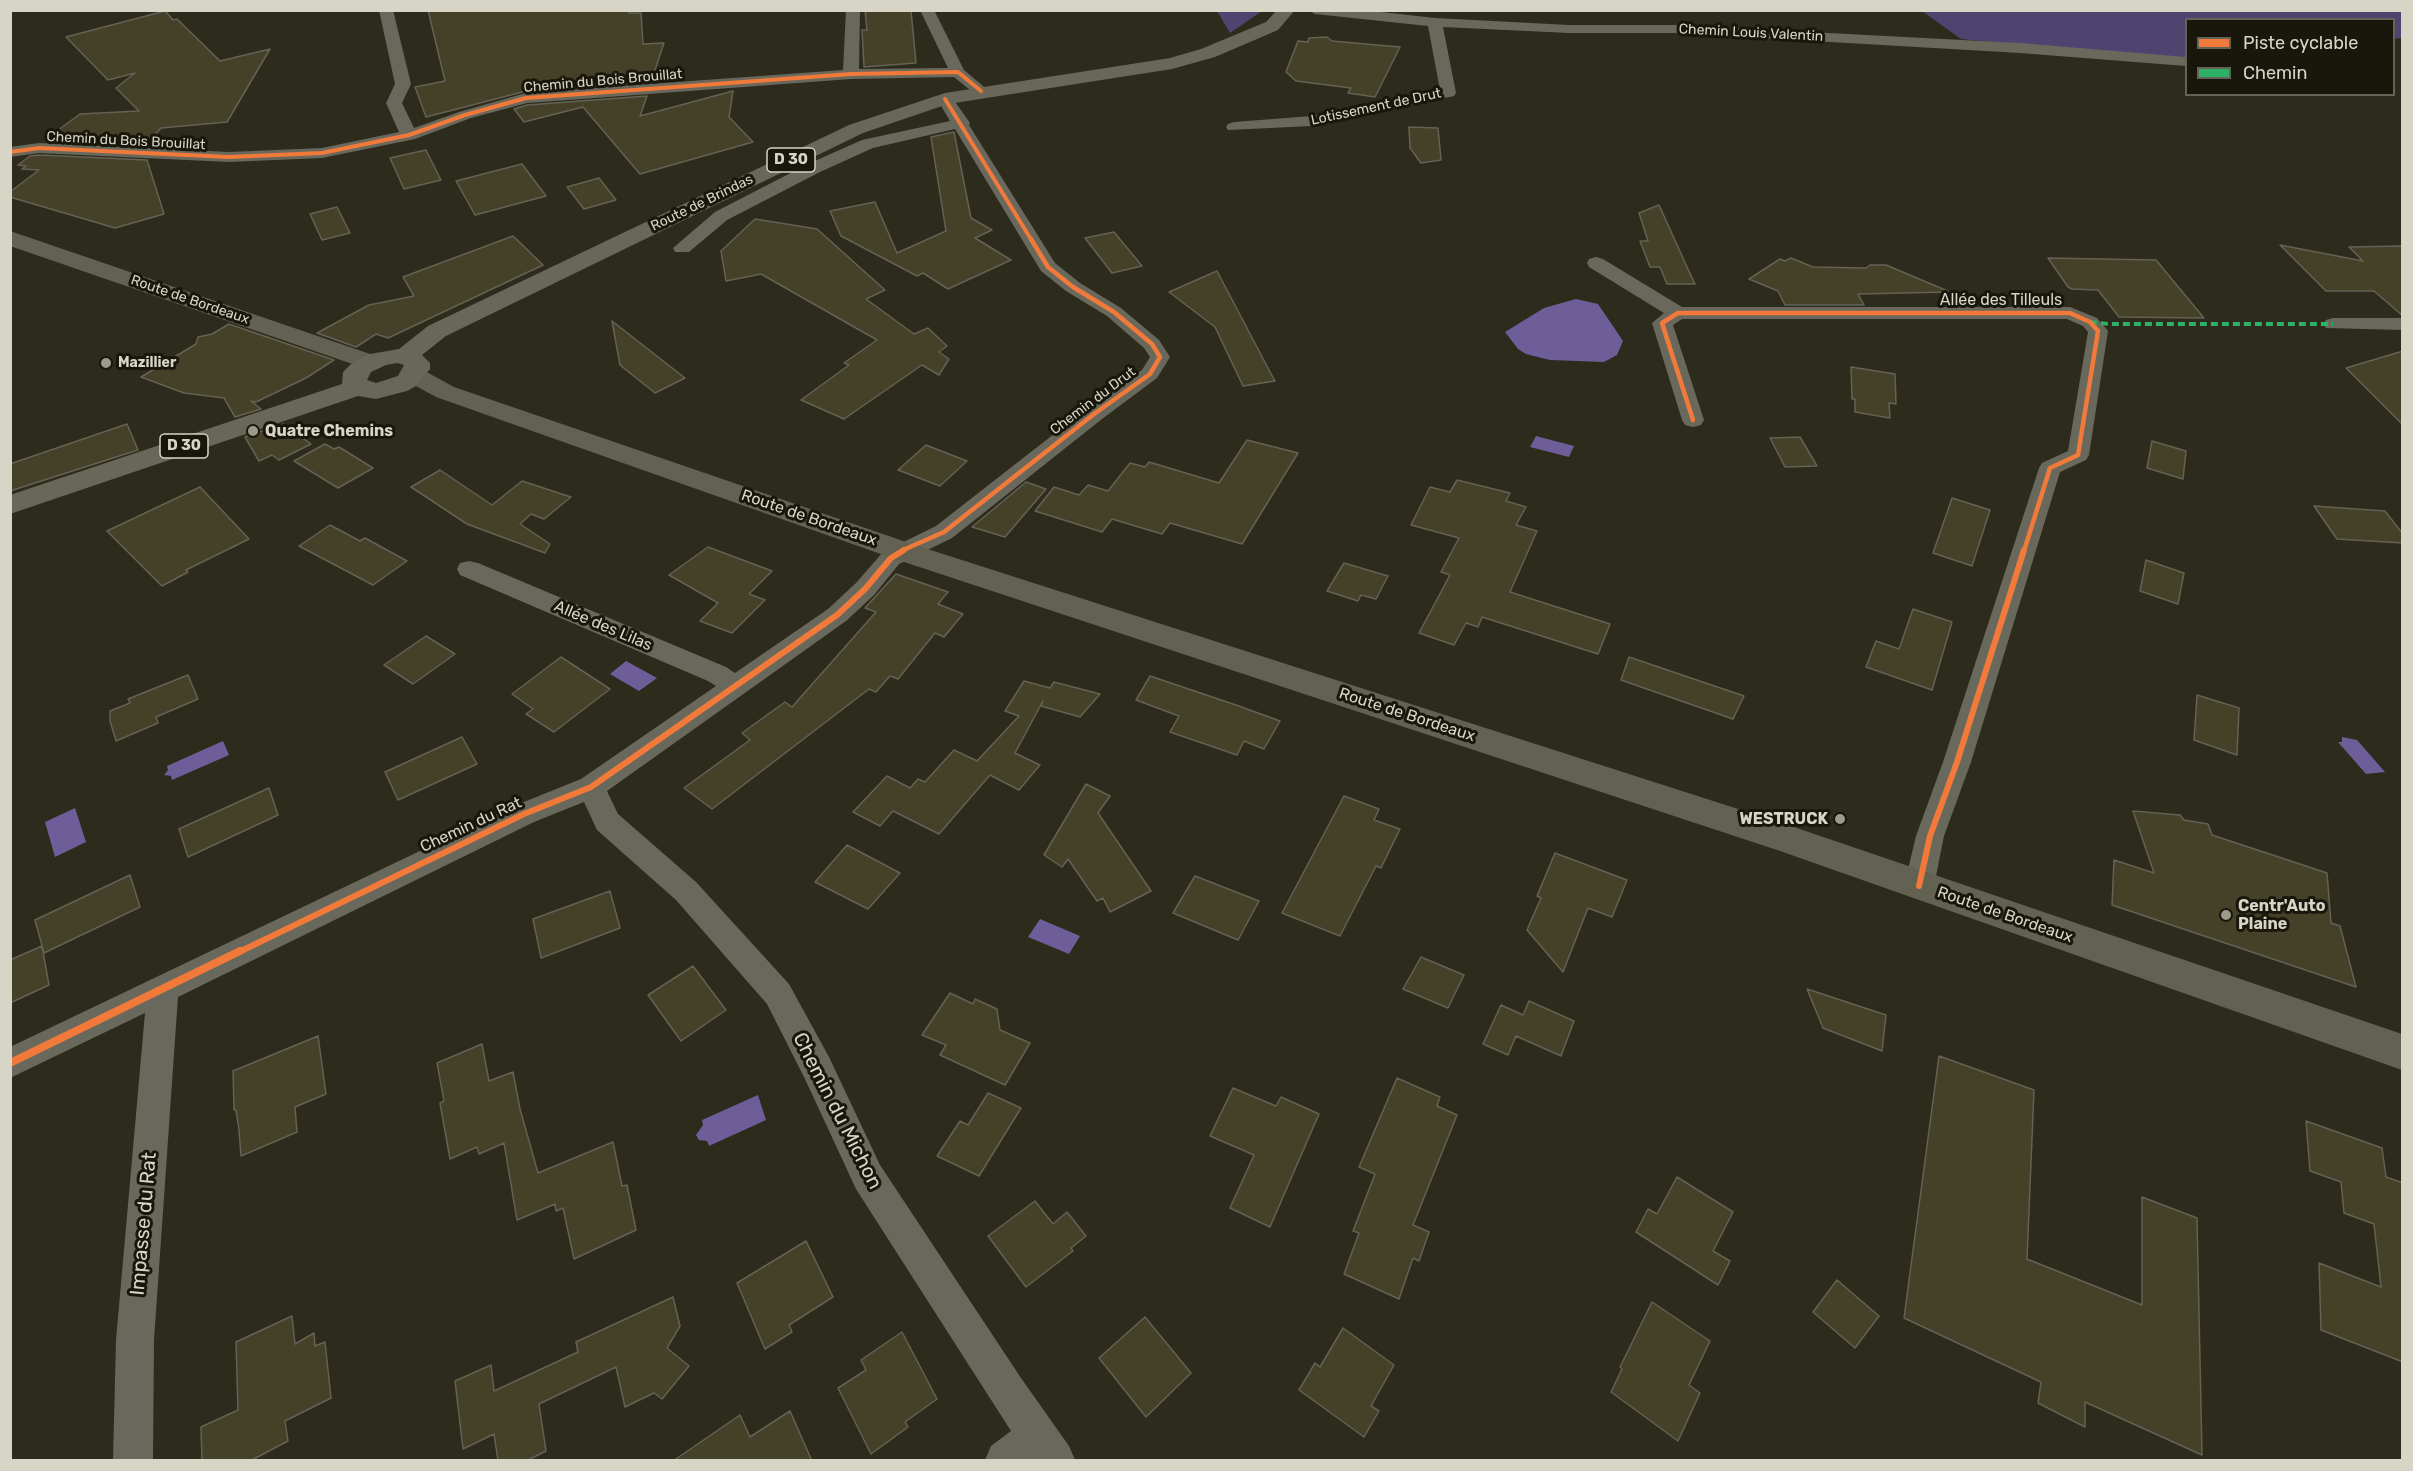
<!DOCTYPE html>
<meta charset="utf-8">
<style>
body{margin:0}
#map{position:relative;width:2413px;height:1471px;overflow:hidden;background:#2d2b1c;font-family:Rubik,sans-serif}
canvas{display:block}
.frame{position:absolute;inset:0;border:12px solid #d7d5c6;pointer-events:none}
.legend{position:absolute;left:2185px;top:18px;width:210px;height:78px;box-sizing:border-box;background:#19170c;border:2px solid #656356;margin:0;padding:8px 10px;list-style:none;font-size:18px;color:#d7d5c6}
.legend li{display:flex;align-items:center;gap:12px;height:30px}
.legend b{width:30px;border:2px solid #656356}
</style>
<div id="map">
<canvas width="2413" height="1471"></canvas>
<div class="frame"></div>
<ul class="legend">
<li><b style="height:8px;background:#f17a3a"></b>Piste cyclable</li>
<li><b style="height:8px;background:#2db169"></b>Chemin</li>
</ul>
</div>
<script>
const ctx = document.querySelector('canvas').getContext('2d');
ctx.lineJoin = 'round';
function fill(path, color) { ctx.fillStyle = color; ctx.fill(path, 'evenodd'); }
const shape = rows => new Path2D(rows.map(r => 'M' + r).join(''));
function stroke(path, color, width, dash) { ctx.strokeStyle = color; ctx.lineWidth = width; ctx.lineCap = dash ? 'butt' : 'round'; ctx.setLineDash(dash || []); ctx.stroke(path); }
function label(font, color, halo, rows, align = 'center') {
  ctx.font = font + ' Rubik,sans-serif'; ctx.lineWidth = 6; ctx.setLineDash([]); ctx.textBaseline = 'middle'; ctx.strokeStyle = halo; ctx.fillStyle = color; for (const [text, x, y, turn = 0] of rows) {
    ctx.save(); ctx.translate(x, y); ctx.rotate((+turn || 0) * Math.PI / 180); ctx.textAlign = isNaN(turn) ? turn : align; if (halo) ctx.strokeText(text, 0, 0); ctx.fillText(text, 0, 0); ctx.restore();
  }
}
fill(shape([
 [1217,11,1262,11,1230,33],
 [1922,11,2402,11,2402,38,2394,39,2394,20,2186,20,2186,60,1961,39]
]), '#4f4370');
fill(shape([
 [1576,299,1598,304,1623,341,1617,355,1604,362,1550,360,1526,354,1518,349,1505,332,1544,308],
 [1536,436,1574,446,1569,457,1530,447],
 [626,661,657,678,639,691,610,674],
 [2342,737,2357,740,2385,772,2366,774,2338,742,2342,742],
 [223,741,229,755,172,780,171,776,164,775,168,770,167,766],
 [75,808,86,842,55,857,45,822],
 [1040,919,1080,936,1069,954,1028,937],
 [758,1095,766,1120,709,1146,707,1141,699,1140,696,1135,703,1125,702,1120]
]), '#6d5e9a');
const building = shape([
 [428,10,630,10,629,13,641,13,643,44,664,43,651,82,526,91,426,117,415,87,445,81,428,10],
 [865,10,911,10,916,63,864,67,862,30,867,30,865,10],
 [165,11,173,20,177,19,220,61,270,49,227,122,161,128,145,146,46,139,80,114,139,111,116,88,135,73,108,80,66,37,165,11],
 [1327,37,1332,41,1400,47,1375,97,1348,93,1351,88,1296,81,1286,72,1298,41,1308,42,1309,38,1327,37],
 [733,91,729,117,753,142,640,174,583,107,524,122,514,109,527,105,647,96,640,116,733,91],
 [1409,127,1438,128,1441,160,1421,163,1410,148,1409,127],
 [954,132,971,218,992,230,975,238,1011,260,948,289,923,273,917,276,841,236,830,211,875,202,897,253,946,231,931,137,954,132],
 [426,150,441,180,404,189,390,158,426,150],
 [39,155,147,160,164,214,115,228,10,197,10,192,39,170,22,169,26,166,18,165,30,156,39,155],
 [522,164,546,196,475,215,456,181,522,164],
 [599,178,616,200,584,209,567,187,599,178],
 [1659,205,1687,267,1695,284,1667,284,1660,267,1650,267,1640,241,1648,241,1639,213,1659,205],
 [337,207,350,233,322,240,310,214,337,207],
 [755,219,817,229,885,290,866,299,914,334,928,328,947,346,939,352,949,359,939,375,922,365,844,419,801,400,849,365,844,363,877,340,761,274,726,281,721,251,755,219],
 [1114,232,1142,266,1112,273,1085,238,1114,232],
 [513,236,543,265,388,338,376,334,356,347,317,333,369,305,414,296,403,277,513,236],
 [2280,245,2363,261,2349,247,2403,246,2403,316,2374,291,2326,291,2280,245],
 [1791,258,1813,267,1866,268,1870,265,1886,265,1950,292,1858,294,1864,305,1785,305,1778,291,1749,279,1780,259,1785,261,1791,258],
 [2048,258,2156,260,2204,318,2119,317,2098,290,2072,289,2068,287,2048,258],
 [1217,271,1269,370,1275,381,1243,386,1215,327,1169,292,1217,271],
 [612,321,685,378,655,393,620,365,612,321],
 [229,324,334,360,306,378,256,402,251,401,261,409,235,417,224,398,184,393,141,377,196,344,198,337,212,334,229,324],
 [2403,351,2403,425,2346,368,2403,351],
 [1851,367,1895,374,1896,404,1889,403,1890,418,1855,412,1855,399,1852,399,1851,367],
 [127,424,138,450,10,491,10,464,127,424],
 [283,424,311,444,279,460,272,455,259,461,245,437,283,424],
 [1800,437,1817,466,1785,467,1770,438,1800,437],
 [1247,440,1298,453,1242,544,1170,523,1162,534,1112,519,1102,532,1035,511,1054,487,1079,495,1088,485,1108,491,1130,463,1145,467,1149,462,1219,483,1247,440],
 [2152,441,2186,451,2183,479,2147,468,2152,441],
 [325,444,334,449,339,447,373,468,338,488,294,461,325,444],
 [926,445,967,461,940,486,898,470,926,445],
 [440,470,492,505,522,481,571,497,544,519,531,514,520,524,550,544,545,553,467,524,411,487,440,470],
 [1457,480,1510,493,1506,501,1526,507,1516,525,1537,531,1510,592,1610,624,1598,654,1482,617,1478,627,1466,623,1454,645,1419,633,1450,575,1441,572,1459,538,1411,525,1430,487,1450,492,1457,480],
 [1026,482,1046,489,1005,537,972,527,1026,482],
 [200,487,249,539,186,570,188,572,162,586,107,531,200,487],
 [1952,498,1990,510,1972,566,1933,553,1952,498],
 [2314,506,2385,511,2403,534,2403,543,2337,539,2314,506],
 [330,525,360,541,365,538,407,561,373,585,299,546,330,525],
 [708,547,772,571,749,594,765,600,732,633,700,621,718,603,669,575,708,547],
 [2146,560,2184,573,2178,604,2140,591,2146,560],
 [1344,563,1388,576,1376,599,1361,595,1358,601,1327,591,1344,563],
 [896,574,948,592,938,604,963,614,944,637,935,633,898,679,890,676,876,692,869,689,712,809,684,788,750,740,742,733,785,702,792,707,876,612,865,608,896,574],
 [1913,609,1952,622,1932,690,1866,667,1876,641,1899,649,1913,609],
 [426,636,455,654,413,684,384,665,426,636],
 [561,657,610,689,554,732,526,714,533,709,512,694,561,657],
 [1629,657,1744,696,1733,719,1621,680,1629,657],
 [188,675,198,699,156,717,158,723,116,741,110,721,110,711,130,703,128,699,188,675],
 [1150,676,1236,705,1280,721,1264,749,1244,741,1237,755,1170,732,1179,716,1136,700,1150,676],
 [1024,681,1050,688,1054,682,1100,694,1080,717,1041,706,1043,701,1015,753,1040,765,1019,790,990,775,939,834,893,811,880,826,853,812,887,776,910,788,918,779,925,782,954,750,977,761,1019,716,1005,711,1024,681],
 [2197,695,2239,708,2237,755,2194,740,2197,695],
 [462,737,477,764,398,800,385,772,462,737],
 [1086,784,1110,796,1098,813,1151,891,1110,912,1103,898,1097,901,1068,859,1062,867,1044,855,1086,784],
 [269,788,278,815,188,857,179,829,269,788],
 [1344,796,1379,809,1374,820,1400,829,1381,868,1376,866,1340,936,1282,913,1344,796],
 [2133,811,2180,815,2184,820,2208,824,2212,835,2327,873,2331,923,2340,926,2356,987,2112,905,2114,860,2154,873,2133,811],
 [847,845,900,873,868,909,815,882,847,845],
 [1555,853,1627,880,1612,917,1588,908,1563,972,1527,930,1541,898,1537,896,1555,853],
 [130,875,140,907,44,953,35,920,130,875],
 [1195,876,1259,901,1238,940,1173,913,1195,876],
 [610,891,620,928,541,958,533,919,610,891],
 [42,946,49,985,10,1003,10,960,42,946],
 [1421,957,1464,975,1448,1008,1403,989,1421,957],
 [693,966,726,1010,681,1041,648,995,693,966],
 [1807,989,1886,1015,1882,1051,1823,1028,1807,989],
 [950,993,973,1004,975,999,997,1009,1000,1030,1030,1043,1005,1085,940,1055,946,1045,922,1035,950,993],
 [1529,1001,1574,1021,1561,1056,1516,1036,1508,1055,1483,1044,1501,1005,1523,1015,1529,1001],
 [318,1036,326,1094,295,1107,297,1132,241,1156,239,1130,236,1110,234,1110,233,1071,318,1036],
 [482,1044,489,1081,513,1072,520,1109,538,1173,613,1142,622,1186,627,1185,636,1230,574,1259,563,1208,556,1211,555,1204,517,1220,504,1143,479,1154,477,1147,450,1159,440,1103,444,1101,437,1063,482,1044],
 [1939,1056,2034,1090,2027,1259,2142,1305,2142,1197,2197,1218,2202,1455,2085,1402,2085,1427,2038,1403,2041,1382,1904,1318,1939,1056],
 [1397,1078,1440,1097,1437,1106,1457,1115,1413,1225,1429,1232,1419,1261,1413,1258,1399,1299,1344,1274,1359,1233,1353,1231,1375,1174,1359,1167,1397,1078],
 [1233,1088,1276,1106,1281,1097,1319,1114,1270,1227,1230,1208,1254,1155,1210,1136,1233,1088],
 [988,1093,1021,1108,979,1176,937,1156,960,1121,968,1125,988,1093],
 [2306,1121,2382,1148,2386,1177,2403,1183,2403,1362,2321,1330,2319,1263,2381,1287,2374,1224,2344,1213,2341,1182,2310,1171,2306,1121],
 [1677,1177,1733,1212,1713,1251,1730,1261,1718,1285,1636,1232,1648,1209,1657,1214,1677,1177],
 [1035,1201,1053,1224,1067,1212,1086,1236,1071,1248,1073,1251,1026,1287,988,1236,1035,1201],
 [806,1241,833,1297,789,1325,792,1332,765,1349,737,1283,806,1241],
 [1837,1280,1879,1316,1855,1348,1813,1312,1837,1280],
 [673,1297,680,1326,667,1348,689,1366,662,1399,654,1393,625,1407,616,1367,539,1404,546,1451,526,1461,498,1461,494,1434,463,1449,455,1381,491,1365,494,1391,578,1352,576,1342,673,1297],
 [1652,1302,1710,1341,1689,1385,1700,1393,1678,1441,1611,1392,1622,1369,1620,1367,1652,1302],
 [292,1316,295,1344,314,1333,315,1346,325,1342,331,1398,285,1421,288,1441,250,1461,202,1461,201,1427,238,1410,236,1342,292,1316],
 [1145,1317,1191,1373,1146,1417,1099,1358,1145,1317],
 [1343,1328,1394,1365,1371,1406,1379,1411,1364,1437,1299,1390,1315,1363,1320,1367,1343,1328],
 [902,1332,937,1399,905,1422,908,1427,871,1454,838,1388,866,1370,861,1360,902,1332],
 [790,1411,812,1461,673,1461,740,1415,750,1437,790,1411]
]);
fill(building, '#444128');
stroke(building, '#636255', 1.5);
fill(shape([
 [379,10,393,10,411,84,402,103,414,128,459,112,526,93,843,70,846,10,860,10,859,69,948,68,920,10,934,10,964,70,989,91,981,96,975,94,954,77,851,79,527,103,471,118,415,139,322,158,229,162,39,153,10,157,10,147,39,143,229,152,322,148,399,132,386,103,395,84,379,10],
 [1308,10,1363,10,1435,18,1569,25,1675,25,2020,43,2186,57,2186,66,2020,53,1675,33,1569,33,1443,27,1456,93,1454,96,1312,126,1228,130,1226,127,1228,124,1234,122,1312,116,1440,90,1428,26,1315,14,1308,10],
 [945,94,951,96,970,123,969,125,1055,263,1080,283,1121,308,1159,340,1170,357,1157,378,1102,419,952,538,899,564,874,595,846,621,607,791,618,814,696,882,789,984,829,1057,880,1165,1021,1378,1069,1446,1075,1460,985,1460,991,1446,1011,1431,856,1189,805,1079,767,1004,676,900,597,830,584,802,534,822,178,997,154,1340,153,1460,113,1460,116,1340,145,1013,10,1078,10,1047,514,806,581,779,716,686,708,681,460,575,457,569,460,563,469,561,478,563,726,667,735,673,828,609,856,583,883,552,936,526,1086,409,1142,370,1150,357,1144,348,1107,316,1066,291,1041,271,955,129,873,148,820,172,727,220,689,252,675,252,673,248,715,212,808,164,862,140,950,121,937,99,945,94],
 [1596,257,1603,259,1682,307,2070,307,2097,318,2108,331,2089,455,2086,460,2060,472,1971,762,1944,836,1934,886,1929,895,1919,898,1909,895,1904,886,1916,836,1943,762,2039,468,2042,463,2068,451,2088,332,2083,326,2067,319,1682,319,1673,325,1704,420,1701,425,1693,427,1685,425,1682,420,1652,323,1664,313,1589,267,1587,263,1589,259,1596,257],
 [2333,318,2402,318,2402,330,2326,328,2323,324,2326,320,2333,318]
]), '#69685d');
fill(shape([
 [10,231,379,357,383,362,379,367,370,370,361,367,10,246,10,231],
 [414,367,423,370,454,387,912,544,1788,825,2402,1034,2402,1070,1780,851,892,558,436,397,405,380,401,375,405,370,414,367]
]), '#626152');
fill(shape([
 [1277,10,1295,10,1278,30,1215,57,1172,69,948,104,863,133,446,336,422,355,430,363,430,369,416,386,407,391,376,399,358,396,10,514,10,495,342,384,343,372,353,362,370,354,399,349,428,326,849,125,945,93,1170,58,1201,49,1266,22,1277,10],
 [397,363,404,365,398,376,376,383,367,380,371,372,386,365,397,363]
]), '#696758');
stroke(shape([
 [2090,322,2109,324,2333,324]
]), '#2db169', 4, [7, 4]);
stroke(shape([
 [945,99,1032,241],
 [10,152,39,148,229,157,322,153,409,135,465,115,526,98,851,74,958,72,981,91]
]), '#f17a3a', 4);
stroke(shape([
 [1693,420,1662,323,1678,313,2070,313,2090,322,2098,331,2078,455,2050,468,2024,551],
 [901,551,944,532,1094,414,1150,374,1160,357,1152,344,1114,312,1073,287,1048,267,1031,239]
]), '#f17a3a', 4.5);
stroke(shape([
 [1919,886,1930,836,1957,762,2024,550],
 [237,953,524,814,591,787,837,615,865,589,891,558,904,550]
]), '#f17a3a', 6);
stroke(shape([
 [10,1063,240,951]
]), '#f17a3a', 8);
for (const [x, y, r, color] of [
 [106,363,6,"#9c9a8a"],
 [253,431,6,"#9c9a8a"],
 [1840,819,6,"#9c9a8a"],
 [2226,915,6,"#9c9a8a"]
]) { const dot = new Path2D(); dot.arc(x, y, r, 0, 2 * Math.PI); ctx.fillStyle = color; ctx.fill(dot); stroke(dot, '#19170c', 2); }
label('14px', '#d7d5c6', '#19170c', [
 ["Chemin Louis Valentin",1751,33,3],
 ["Chemin du Bois Brouillat",603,81,-5],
 ["Lotissement de Drut",1376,107,-12],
 ["Chemin du Bois Brouillat",126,141,3],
 ["Route de Brindas",702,203,-26],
 ["Route de Bordeaux",190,300,19],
 ["Chemin du Drut",1093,401,-37]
]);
label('bold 14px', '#d7d5c6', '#19170c', [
 ["Mazillier",118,363]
], 'left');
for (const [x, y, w] of [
 [791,160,48],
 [184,446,48]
]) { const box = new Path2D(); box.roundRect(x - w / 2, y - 12, w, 24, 4.5); ctx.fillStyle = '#19170c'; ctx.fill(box); stroke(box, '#d7d5c6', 1.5); }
label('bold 15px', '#d7d5c6', null, [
 ["D 30",791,160],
 ["D 30",184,446]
]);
label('16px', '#d7d5c6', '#19170c', [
 ["Allée des Tilleuls",2001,300],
 ["Route de Bordeaux",809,518,19],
 ["Allée des Lilas",603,626,23],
 ["Route de Bordeaux",1407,715,18],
 ["Chemin du Rat",471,825,-25],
 ["Route de Bordeaux",2005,915,19]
]);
label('bold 16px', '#d7d5c6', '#19170c', [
 ["Quatre Chemins",265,431],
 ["WESTRUCK",1828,819,"right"],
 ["Centr'Auto",2238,906],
 ["Plaine",2238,924]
], 'left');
label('20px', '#d7d5c6', '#19170c', [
 ["Chemin du Michon",837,1111,63],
 ["Impasse du Rat",144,1224,-85]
]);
</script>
